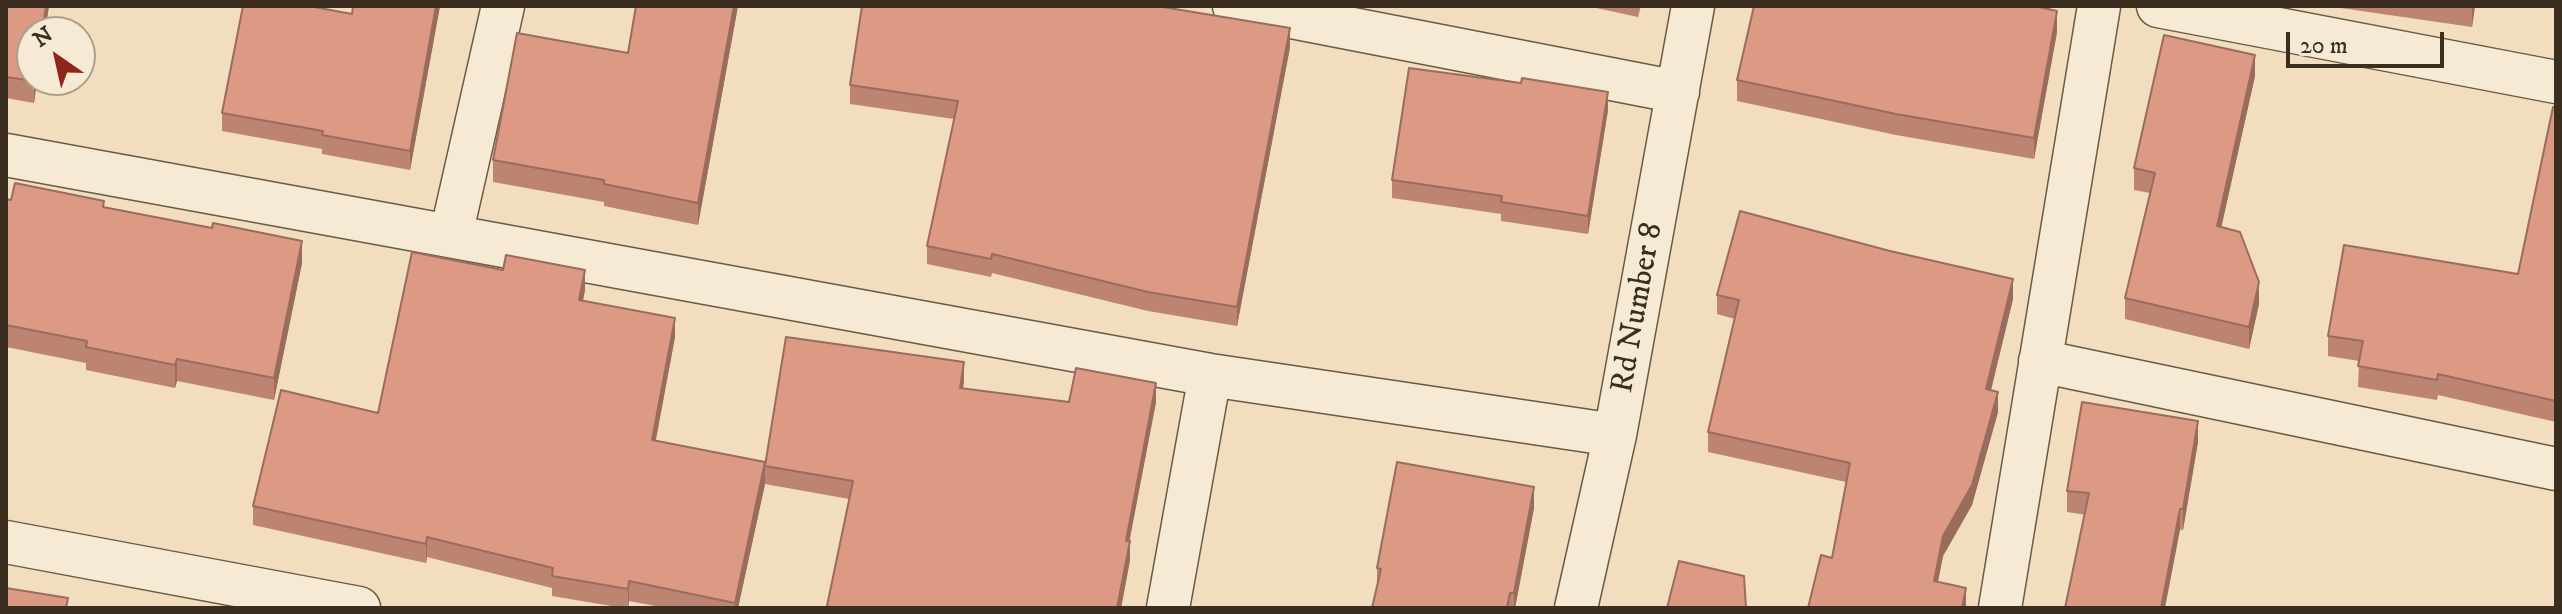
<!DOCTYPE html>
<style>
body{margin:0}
#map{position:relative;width:2562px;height:614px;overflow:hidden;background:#f2debe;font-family:"IM FELL DW Pica",serif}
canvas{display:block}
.frame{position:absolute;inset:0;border:8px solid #3b2e1f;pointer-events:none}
.north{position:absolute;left:16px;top:16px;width:80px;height:80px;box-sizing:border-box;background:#f7ead5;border:2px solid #ac9f8c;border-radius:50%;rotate:326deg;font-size:22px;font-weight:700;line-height:32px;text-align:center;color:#3b2e1f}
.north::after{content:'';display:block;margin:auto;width:28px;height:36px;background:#8f2418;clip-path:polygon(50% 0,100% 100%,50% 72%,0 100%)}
.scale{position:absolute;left:2286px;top:32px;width:158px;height:36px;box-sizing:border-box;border:4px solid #3b2e1f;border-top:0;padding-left:10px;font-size:24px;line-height:28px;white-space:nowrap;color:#3b2e1f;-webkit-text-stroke:6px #f7ead5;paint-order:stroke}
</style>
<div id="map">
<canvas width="2562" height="614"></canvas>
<div class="frame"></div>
<div class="north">N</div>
<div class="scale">20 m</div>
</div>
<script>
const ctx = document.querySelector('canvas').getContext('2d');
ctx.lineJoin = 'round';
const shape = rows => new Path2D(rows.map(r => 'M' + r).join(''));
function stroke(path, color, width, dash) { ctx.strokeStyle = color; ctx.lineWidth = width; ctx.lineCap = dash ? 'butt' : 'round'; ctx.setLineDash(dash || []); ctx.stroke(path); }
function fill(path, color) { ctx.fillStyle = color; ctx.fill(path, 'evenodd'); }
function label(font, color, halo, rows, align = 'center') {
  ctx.font = font + ' "IM FELL DW Pica",serif'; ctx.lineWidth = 6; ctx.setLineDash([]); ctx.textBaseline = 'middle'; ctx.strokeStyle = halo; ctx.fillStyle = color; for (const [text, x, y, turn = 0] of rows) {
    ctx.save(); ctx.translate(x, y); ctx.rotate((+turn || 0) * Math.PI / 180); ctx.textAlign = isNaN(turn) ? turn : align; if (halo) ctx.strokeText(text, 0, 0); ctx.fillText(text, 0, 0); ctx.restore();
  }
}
const minor = shape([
 [1234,6,1678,92],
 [2158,6,2556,82],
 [6,155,1210,375,1615,435],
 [451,235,503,6],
 [2040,361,2556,469],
 [6,542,359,608],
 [1168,608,1210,375],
 [1576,608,1615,435,1693,6],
 [2000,608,2099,6]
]);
stroke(minor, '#695a47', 45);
stroke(minor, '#f7ead5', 42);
fill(shape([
 [6,6,49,6,45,32,32,32,32,80,37,80,34,103,6,98],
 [440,6,410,170,322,154,322,149,222,131,222,113,352,14],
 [738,6,698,225,604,206,604,202,493,182,493,160,628,53],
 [1587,6,1641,6,1638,17],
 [2327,6,2475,6,2472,27],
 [2057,32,2034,159,1896,135,1737,101,1737,80],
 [1290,47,1237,326,1148,311,992,273,991,277,927,264,927,246,954,119,850,104,850,85],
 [2255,76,2221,227,2259,304,2249,349,2125,319,2125,298,2150,193,2134,190,2134,168],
 [1521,83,1608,110,1588,234,1501,221,1501,214,1392,198,1392,180],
 [2556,108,2556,422,2438,395,2437,400,2358,387,2359,361,2328,356,2328,336,2518,274],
 [6,199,104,207,302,263,274,400,177,381,175,388,86,370,86,363,6,347],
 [585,290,583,301,675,337,656,440,765,462,964,381,963,389,1069,402,1156,402,1129,541,1130,560,1121,608,827,608,849,499,765,484,738,608,666,608,629,601,628,608,623,608,552,596,552,588,427,557,426,563,253,525,253,506,378,413],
 [1717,295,2013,299,1991,391,1998,412,1972,505,1943,556,1938,582,1832,558,1846,482,1708,452,1708,432,1735,319,1717,314],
 [2198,442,2183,530,2067,512,2067,491],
 [1534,508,1515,608,1372,608,1377,585,1377,568]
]), '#bd8472');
fill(shape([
 [46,6,49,6,45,32,42,32],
 [436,6,440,6,410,170,410,151],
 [734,6,738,6,698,225,698,203],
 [2472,6,2475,6,2472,27],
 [2057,11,2057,32,2034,159,2034,138],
 [1290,28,1290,47,1237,326,1237,307],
 [2255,55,2255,76,2217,247,2217,226],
 [34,80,37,80,34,103],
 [1608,92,1608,110,1588,234,1588,216],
 [302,241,302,263,274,400,274,378],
 [585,270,585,290,579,319,579,300],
 [2013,279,2013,299,1986,409,1986,389],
 [2259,282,2259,304,2249,349,2249,327],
 [675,318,675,337,652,459,652,440],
 [177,359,177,381,175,388,175,365],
 [964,362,964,381,960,407,960,388],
 [1156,383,1156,402,1126,559,1126,541],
 [1998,392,1998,412,1972,505,1943,556,1934,601,1934,581,1943,536],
 [2198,421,2198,442,2183,530,2183,509],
 [765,462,765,484,738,608,735,608,735,603],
 [1534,487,1534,508,1515,608,1514,608,1514,593],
 [2180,509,2180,530,2165,608,2161,608],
 [427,537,427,557,426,563,426,544],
 [1130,541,1130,560,1121,608,1117,608],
 [629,581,629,601,628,608,628,589],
 [1966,588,1966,608,1962,608]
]), '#9a6c5d');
const building = shape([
 [6,6,46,6,42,32,32,32,32,80,34,80,34,81,6,77,6,6],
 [243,6,309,6,352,14,353,6,436,6,410,151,322,135,323,131,222,113,243,6],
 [636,6,734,6,698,203,604,184,604,180,493,160,517,33,628,53,636,6],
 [862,6,1157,6,1290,28,1237,307,1148,292,992,254,991,259,927,246,958,101,850,85,862,6],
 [1754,6,2035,6,2057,11,2034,138,1896,114,1737,80,1754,6],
 [2164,35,2255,55,2217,226,2240,232,2259,282,2249,327,2125,298,2155,173,2134,168,2164,35],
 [1409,68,1521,83,1522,78,1608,92,1588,216,1501,202,1502,196,1392,180,1409,68],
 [2553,107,2556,108,2556,401,2438,374,2437,380,2358,366,2363,341,2328,336,2344,245,2518,274,2553,107],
 [15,183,104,201,103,207,212,228,213,223,302,241,274,378,177,359,175,365,86,347,87,341,6,325,6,199,11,200,15,183],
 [1740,211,1890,251,2013,279,1986,389,1998,392,1972,485,1943,536,1934,581,1966,588,1962,608,1808,608,1821,555,1832,558,1850,463,1708,432,1739,300,1717,295,1740,211],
 [412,252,503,270,506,255,585,270,579,300,675,318,652,440,765,462,735,603,629,581,628,589,552,576,553,568,427,537,426,544,253,506,281,390,378,413,412,252],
 [786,337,964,362,960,388,1069,402,1076,368,1156,383,1126,541,1130,541,1117,608,835,608,827,606,853,481,765,466,786,337],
 [2082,402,2198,421,2183,509,2180,509,2161,608,2065,608,2089,493,2067,491,2082,402],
 [1397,462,1534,487,1514,593,1510,593,1507,608,1372,608,1381,569,1377,568,1397,462],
 [1679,561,1744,576,1746,608,1667,608,1679,561],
 [6,588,68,598,66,608,6,608,6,588]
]);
fill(building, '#dc9a85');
stroke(building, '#9a6c5d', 2);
label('32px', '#3b2e1f', '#f7ead5', [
 ["Rd Number 8",1639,308,-80]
]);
</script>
